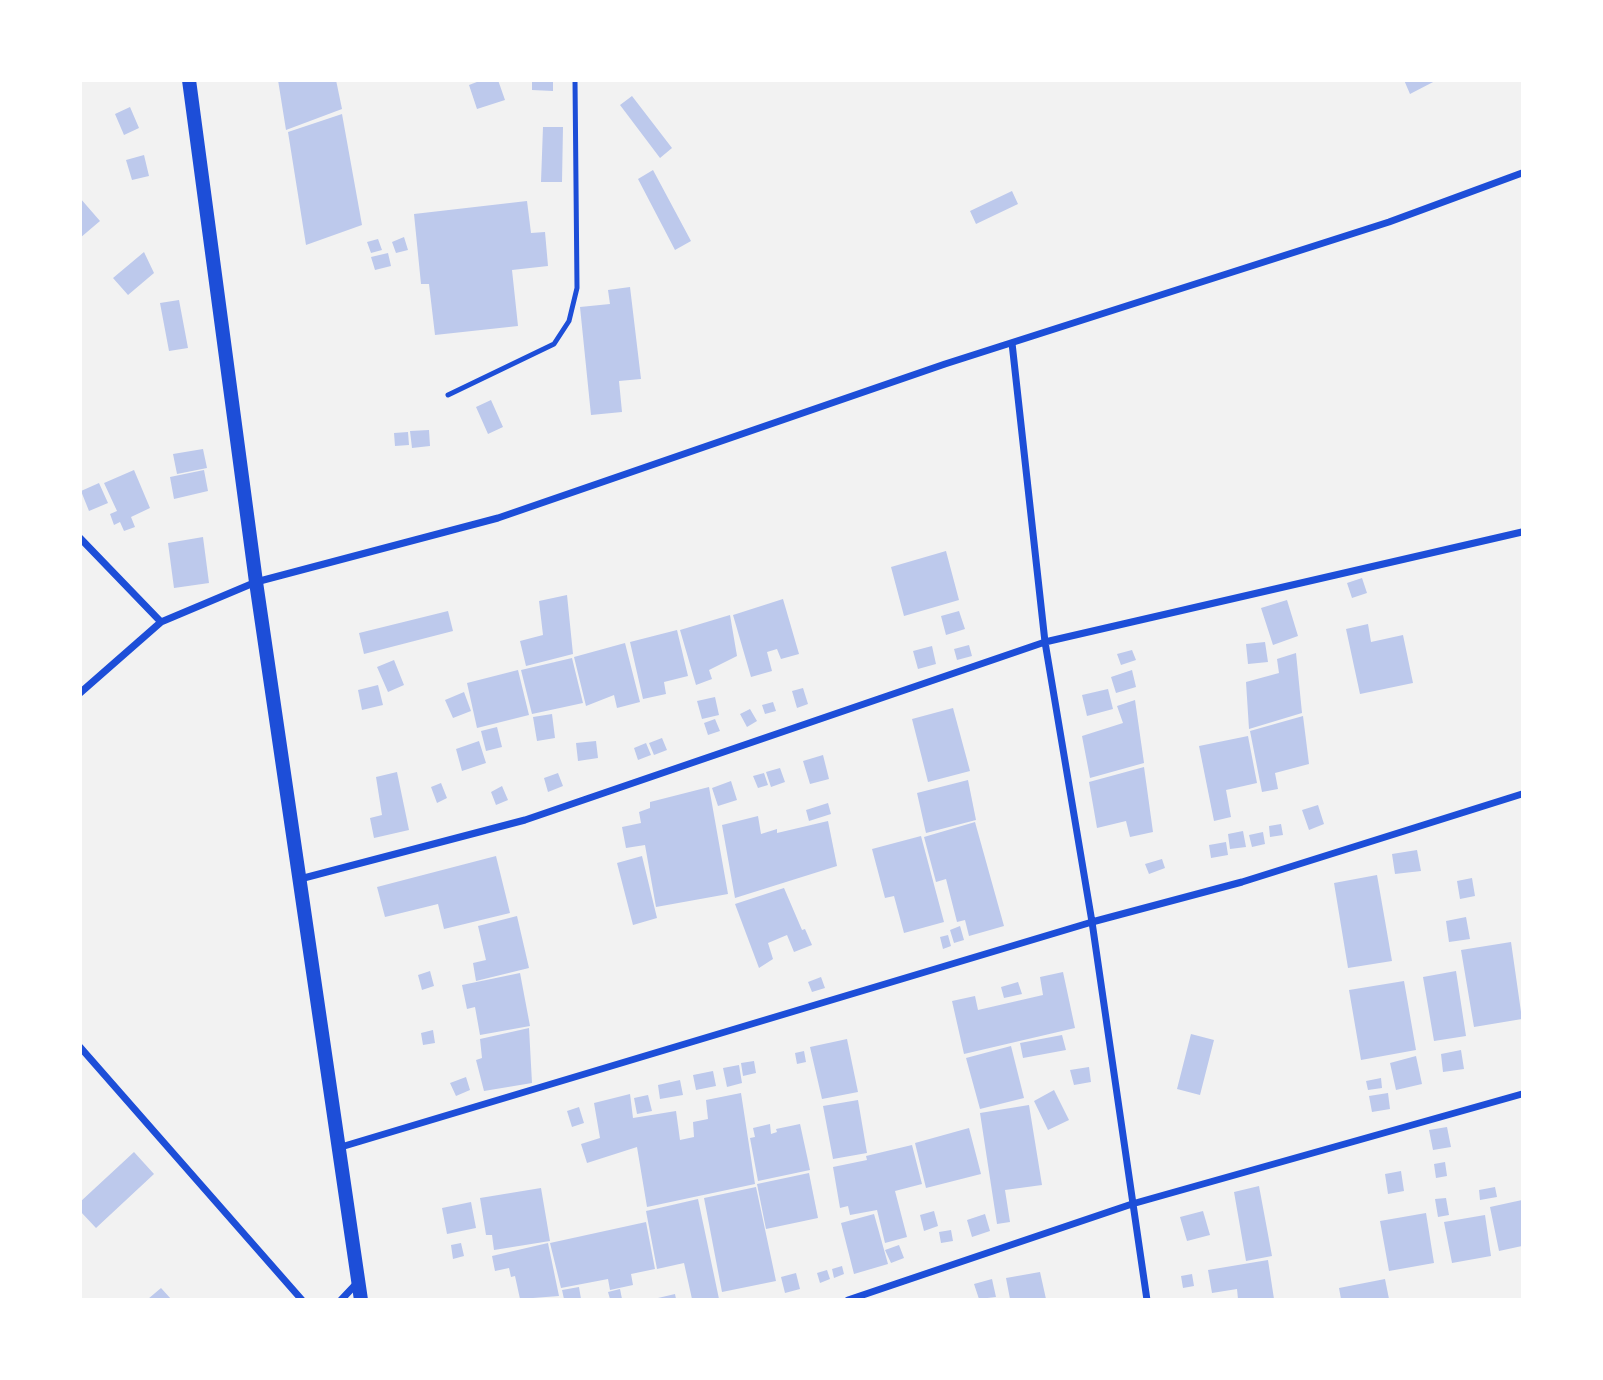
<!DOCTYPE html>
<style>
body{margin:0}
#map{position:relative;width:1603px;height:1380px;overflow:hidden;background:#f2f2f2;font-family:"Libre Baskerville",serif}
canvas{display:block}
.frame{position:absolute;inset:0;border:82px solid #fff;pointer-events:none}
</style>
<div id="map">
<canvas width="1603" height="1380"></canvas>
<div class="frame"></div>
</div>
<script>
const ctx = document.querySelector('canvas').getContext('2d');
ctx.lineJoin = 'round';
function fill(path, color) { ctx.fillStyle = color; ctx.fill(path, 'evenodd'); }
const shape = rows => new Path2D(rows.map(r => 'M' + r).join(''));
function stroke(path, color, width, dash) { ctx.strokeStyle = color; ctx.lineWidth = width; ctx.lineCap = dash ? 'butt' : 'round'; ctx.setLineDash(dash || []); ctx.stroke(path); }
fill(shape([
 [278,80,336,80,342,109,286,130],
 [482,80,498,80,505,100,477,109,469,85],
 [532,80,553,80,553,91,532,90],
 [1404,80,1437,80,1410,94],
 [632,96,672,148,660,158,620,105],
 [130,107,139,128,124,135,115,114],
 [342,114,362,225,306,245,288,132],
 [543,127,563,127,562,182,541,182],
 [144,155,149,176,132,180,126,160],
 [653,170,691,241,675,250,638,179],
 [1012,191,1018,204,976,224,970,211],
 [80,198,100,221,80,238],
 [527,201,531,233,545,232,548,266,512,270,518,326,435,335,429,284,421,284,414,214],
 [404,237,408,250,396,253,392,242],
 [378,239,382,250,371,253,367,242],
 [144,252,154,273,128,295,113,278],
 [388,253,391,266,375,270,371,257],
 [630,287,641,379,619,381,622,412,591,415,580,307,610,304,608,290],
 [179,300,188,348,169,351,160,303],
 [491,400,503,427,488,434,476,407],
 [429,430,430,446,412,448,410,431],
 [408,432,409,445,395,446,394,433],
 [203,449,207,468,177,474,173,454],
 [134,470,150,508,131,517,135,527,124,531,120,522,114,525,110,514,117,511,104,483],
 [204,470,208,491,174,499,170,477],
 [99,483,108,503,89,511,81,491],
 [203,537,209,583,174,588,168,543],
 [946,551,959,600,904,616,891,567],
 [1362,578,1367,593,1352,598,1347,583],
 [567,595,573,654,526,666,520,641,543,635,539,601],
 [783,599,799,654,781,659,777,649,767,652,772,671,751,677,733,615],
 [1287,600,1298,636,1273,645,1261,608],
 [448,611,453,631,364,654,359,633],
 [959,611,965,629,946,635,941,616],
 [730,615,737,656,709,670,712,679,696,685,680,630],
 [1368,624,1371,642,1403,635,1413,683,1360,694,1346,629],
 [677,630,688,676,664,682,666,694,643,699,630,642],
 [1265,642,1268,662,1248,664,1246,644],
 [625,643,640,702,617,708,614,695,586,706,574,657],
 [969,645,972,656,957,660,954,649],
 [932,646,936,664,918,669,913,651],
 [1132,650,1136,660,1121,665,1117,654],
 [1296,653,1302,713,1249,729,1246,682,1279,673,1277,659],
 [572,658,583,703,532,714,521,670],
 [394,660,404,685,388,692,377,667],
 [518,670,529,715,477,728,467,683],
 [1132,670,1136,687,1116,693,1111,677],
 [378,685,383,705,362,710,358,690],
 [803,688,808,704,797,708,792,691],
 [1108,689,1113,709,1087,716,1082,695],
 [464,692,471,711,453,718,445,700],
 [715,697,719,715,702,719,697,701],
 [1135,700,1144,763,1090,778,1082,736,1123,723,1117,706],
 [773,702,776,711,765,714,762,705],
 [953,708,970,771,928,782,912,719],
 [750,709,757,721,747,727,740,714],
 [552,714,555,738,537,741,533,717],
 [1303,716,1309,764,1275,773,1278,789,1262,792,1250,731],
 [715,719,720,731,708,735,704,723],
 [497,727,502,747,486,751,481,731],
 [1248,736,1257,783,1226,790,1231,817,1214,821,1199,746],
 [662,738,667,750,654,755,649,743],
 [479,741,486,763,462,771,456,749],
 [596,741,598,758,578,761,576,743],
 [646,743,651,755,638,760,634,748],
 [823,755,829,779,810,784,803,761],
 [1144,767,1153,832,1130,837,1126,821,1097,828,1089,782],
 [780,768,785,782,771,787,766,772],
 [397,772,409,830,374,838,370,818,382,815,376,777],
 [558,773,563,786,548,792,544,778],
 [764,773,768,785,758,788,753,776],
 [968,780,976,820,926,833,917,793],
 [731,781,737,800,718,806,712,788],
 [441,783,447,798,437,803,431,787],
 [502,786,508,800,496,805,491,792],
 [709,787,728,894,656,907,645,845,626,848,622,827,641,823,639,812,650,808,650,802],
 [828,803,831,814,809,821,806,810],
 [1318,805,1324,824,1309,830,1302,810],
 [758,816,761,834,777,829,777,833,828,821,837,866,735,898,722,825],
 [975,822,1004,926,969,936,965,920,957,922,946,879,936,882,924,837],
 [1281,824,1283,835,1270,837,1269,826],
 [1243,831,1246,847,1230,849,1228,834],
 [1263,832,1265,844,1252,847,1249,835],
 [921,836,944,922,904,933,894,896,885,898,872,849],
 [1226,842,1228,855,1211,858,1209,845],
 [1417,850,1421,871,1395,874,1392,854],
 [496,856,510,913,444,929,438,904,385,917,377,887],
 [642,856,657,918,633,925,617,863],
 [1162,859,1165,868,1149,874,1145,864],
 [1377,875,1392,961,1348,968,1334,883],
 [1472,878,1475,896,1460,899,1457,881],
 [784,888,802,930,805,929,812,945,794,952,787,935,768,943,773,959,759,968,735,904],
 [517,916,529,968,476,981,473,963,486,960,478,926],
 [1466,917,1470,939,1449,942,1446,921],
 [960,926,964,940,954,943,950,930],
 [948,935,951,946,943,949,940,937],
 [1511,942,1522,1019,1474,1027,1461,950],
 [430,971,434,986,422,990,418,975],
 [1456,971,1466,1036,1434,1041,1423,977],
 [1063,972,1075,1028,964,1054,952,1001,975,996,978,1010,1043,995,1040,977],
 [520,973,530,1026,480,1035,475,1007,467,1009,462,985],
 [821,977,825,988,812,992,808,982],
 [1404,981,1416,1050,1361,1060,1349,990],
 [1018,982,1022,994,1004,998,1001,987],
 [529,1028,532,1083,484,1091,476,1060,482,1058,480,1039],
 [433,1030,435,1043,423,1045,421,1033],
 [1191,1034,1214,1040,1200,1095,1177,1089],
 [1062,1035,1066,1050,1023,1058,1020,1043],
 [847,1039,858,1092,822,1099,810,1047],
 [1011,1046,1024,1098,980,1109,966,1058],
 [1461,1050,1464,1069,1443,1072,1441,1054],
 [804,1051,806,1062,797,1064,795,1053],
 [1416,1056,1422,1084,1396,1090,1390,1063],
 [754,1061,756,1073,743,1076,741,1063],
 [739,1065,742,1083,727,1087,723,1068],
 [1089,1067,1091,1082,1074,1085,1070,1070],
 [713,1071,716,1086,696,1090,693,1075],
 [466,1077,470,1090,456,1096,450,1083],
 [1381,1078,1382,1088,1368,1090,1366,1081],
 [680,1080,683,1095,660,1099,658,1085],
 [1054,1090,1069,1120,1048,1130,1034,1101],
 [741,1093,755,1184,647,1207,637,1147,587,1163,581,1144,600,1138,594,1103,630,1094,633,1118,676,1111,680,1140,694,1137,693,1122,708,1119,706,1100],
 [1388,1093,1390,1109,1372,1112,1369,1096],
 [648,1095,652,1111,637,1114,634,1098],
 [858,1100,867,1153,833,1159,823,1106],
 [1029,1105,1042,1185,1005,1190,1010,1222,997,1224,980,1113],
 [579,1107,584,1123,572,1127,567,1111],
 [770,1124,771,1134,777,1132,776,1129,800,1124,810,1170,758,1181,750,1138,755,1137,753,1128],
 [1447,1127,1451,1147,1433,1150,1429,1130],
 [969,1128,981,1174,926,1188,915,1143],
 [912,1145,922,1184,895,1191,907,1237,885,1243,877,1210,850,1215,848,1206,840,1208,833,1167,867,1160,866,1156],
 [134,1152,154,1174,96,1228,80,1211,80,1202],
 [1445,1162,1447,1176,1436,1178,1434,1164],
 [1401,1171,1404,1191,1388,1194,1385,1174],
 [809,1173,818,1218,766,1229,757,1184],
 [1259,1186,1272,1256,1246,1261,1234,1192],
 [756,1187,776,1281,722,1292,704,1198],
 [1495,1187,1497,1197,1480,1200,1479,1190],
 [541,1188,550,1241,494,1250,492,1235,486,1235,480,1198],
 [1446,1198,1449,1215,1438,1217,1435,1199],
 [698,1199,719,1299,692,1299,684,1263,657,1269,646,1211],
 [1522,1200,1522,1246,1499,1251,1490,1207],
 [471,1202,476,1228,447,1234,442,1208],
 [934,1211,938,1226,924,1231,920,1215],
 [1203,1211,1210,1235,1187,1241,1180,1217],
 [1426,1213,1434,1263,1389,1271,1380,1221],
 [874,1214,888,1264,854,1274,841,1223],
 [985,1214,990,1231,972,1237,967,1220],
 [1485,1215,1491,1256,1452,1263,1444,1222],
 [646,1222,655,1269,631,1274,633,1285,610,1290,608,1279,561,1288,550,1243],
 [951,1230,953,1241,941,1243,939,1232],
 [461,1243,464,1256,453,1259,451,1245],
 [548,1243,559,1296,520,1299,515,1276,511,1277,509,1268,495,1271,492,1256],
 [899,1245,904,1258,891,1263,885,1250],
 [1268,1260,1274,1299,1238,1299,1237,1289,1212,1293,1208,1270],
 [842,1266,844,1274,834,1278,832,1269],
 [827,1270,830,1279,820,1283,817,1273],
 [1040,1272,1046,1299,1010,1299,1006,1278],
 [796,1273,800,1289,785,1293,781,1277],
 [1192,1274,1194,1286,1183,1288,1181,1276],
 [992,1279,996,1297,979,1299,974,1284],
 [1385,1279,1389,1299,1341,1299,1339,1288],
 [579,1287,581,1299,564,1299,562,1290],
 [161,1288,171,1299,148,1299],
 [620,1289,622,1299,610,1299,608,1292],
 [675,1294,676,1299,658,1299,658,1298]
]), '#bdc9ec');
stroke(shape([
 [448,395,554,344,569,321,577,288,575,80]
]), '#1d4ed8', 5);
stroke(shape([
 [1012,343,1045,642,1092,922,1147,1300],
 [80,538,161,622],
 [80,693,161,622,256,582,498,518,945,364,1389,222,1522,173],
 [300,879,525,820,1045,642,1522,532],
 [80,1047,302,1300],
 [341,1147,1092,922,1242,882,1522,794],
 [341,1300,358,1282],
 [848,1300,1132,1204,1522,1094]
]), '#1d4ed8', 7);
stroke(shape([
 [189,80,256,582,361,1300]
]), '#1d4ed8', 14);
</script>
